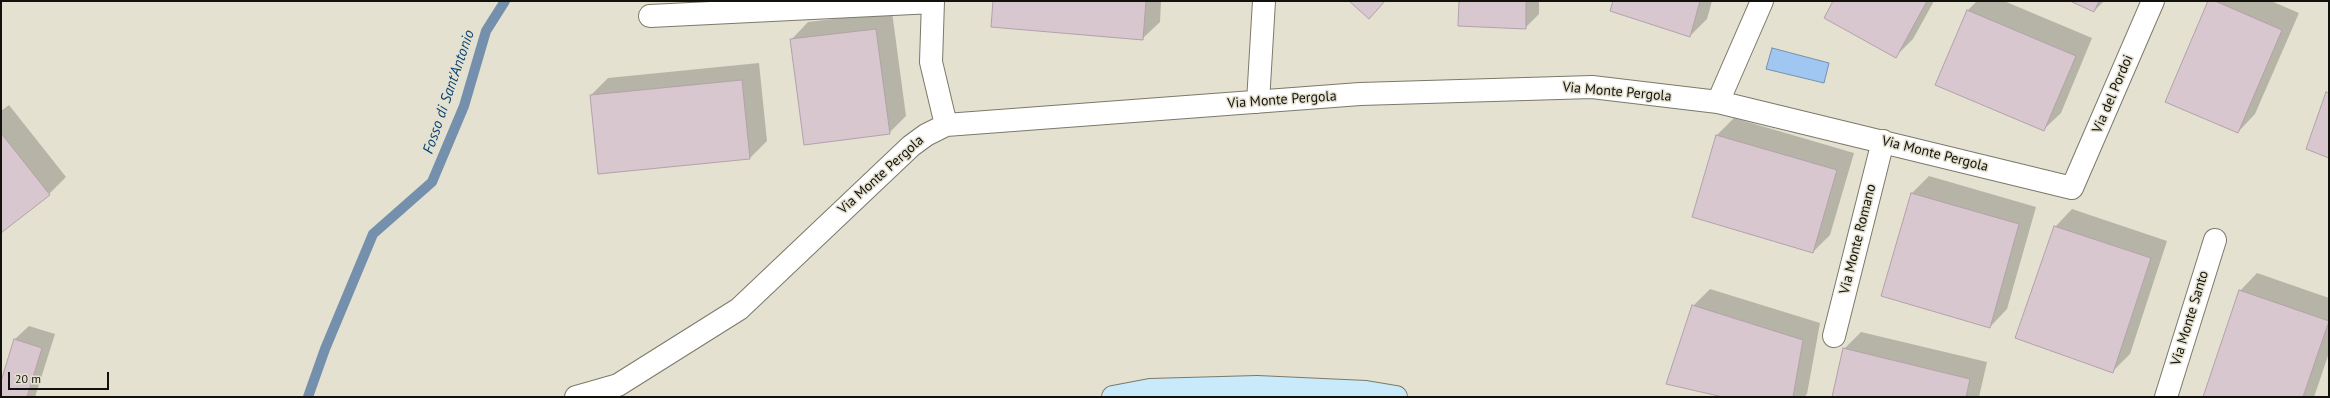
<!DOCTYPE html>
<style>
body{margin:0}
#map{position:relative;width:2330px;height:398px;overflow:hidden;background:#e4e1d0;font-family:"PT Sans",sans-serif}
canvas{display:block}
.frame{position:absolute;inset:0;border:2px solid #12110b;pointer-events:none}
.scale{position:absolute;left:8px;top:372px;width:101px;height:18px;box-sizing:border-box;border:2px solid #12110b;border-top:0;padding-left:5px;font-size:12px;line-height:14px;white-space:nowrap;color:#12110b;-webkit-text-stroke:3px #e4e1d0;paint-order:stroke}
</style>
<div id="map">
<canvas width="2330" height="398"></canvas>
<div class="frame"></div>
<div class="scale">20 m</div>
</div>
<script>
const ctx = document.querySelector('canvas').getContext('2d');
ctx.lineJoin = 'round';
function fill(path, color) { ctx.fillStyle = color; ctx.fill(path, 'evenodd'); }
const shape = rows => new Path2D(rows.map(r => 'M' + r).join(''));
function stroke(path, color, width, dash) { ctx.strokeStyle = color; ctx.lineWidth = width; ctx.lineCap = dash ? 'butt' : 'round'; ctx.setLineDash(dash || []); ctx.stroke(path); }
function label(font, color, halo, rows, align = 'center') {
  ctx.font = font + ' "PT Sans",sans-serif'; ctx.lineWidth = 3; ctx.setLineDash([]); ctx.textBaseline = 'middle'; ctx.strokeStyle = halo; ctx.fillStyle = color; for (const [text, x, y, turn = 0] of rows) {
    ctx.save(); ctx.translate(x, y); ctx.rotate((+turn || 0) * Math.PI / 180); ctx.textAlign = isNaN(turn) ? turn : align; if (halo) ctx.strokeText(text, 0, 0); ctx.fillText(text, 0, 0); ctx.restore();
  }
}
const water = shape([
 [1772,48,1829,63,1824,83,1766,69,1772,48]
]);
fill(water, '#9fc7f2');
stroke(water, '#7590ad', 1);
fill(shape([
 [994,1,1161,1,1160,22,1142,39],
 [1460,1,1539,1,1539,14,1525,28],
 [1615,1,1712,1,1707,19,1690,36],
 [1834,1,1934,1,1913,39,1896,56],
 [1977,1,2004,1,2092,38,2061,113,2043,130,1936,84,1968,10],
 [2072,1,2104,1,2094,11],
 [2209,1,2271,1,2299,13,2255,114,2238,132],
 [892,12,906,116,889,133,791,40,808,22],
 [759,63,767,141,750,158,591,95,608,78],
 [9,105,66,177,49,194,1,232,1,111],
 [1734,118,1854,153,1830,235,1813,252,1717,135],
 [1929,176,2036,207,2007,309,1990,327,1912,193],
 [2072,209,2167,241,2130,354,2113,371,2055,227],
 [2257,273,2329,298,2329,353,2314,397,2208,397,2240,291],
 [1710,289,1820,323,1807,394,1804,397,1727,397,1693,306],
 [29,326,55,334,35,397,1,397,1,384,15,339],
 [1861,332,1987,362,1979,397,1833,397,1844,349]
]), '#0003');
stroke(shape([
 [308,397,325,349,373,234,432,182,464,106,486,31,505,1]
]), '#7590ad', 10);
const building = shape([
 [993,1,1146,1,1143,40,991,27,993,1],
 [1349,1,1385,1,1369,19,1349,1],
 [1459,1,1526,1,1526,29,1458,26,1459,1],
 [1613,1,1700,1,1690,37,1610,11,1613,1],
 [1833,1,1927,1,1896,58,1824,18,1833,1],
 [2070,1,2099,1,2094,12,2070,1],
 [2208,1,2215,1,2282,30,2238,133,2165,102,2208,1],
 [1967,10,2076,56,2044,131,1935,85,1967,10],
 [876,29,890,134,804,145,790,39,876,29],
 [742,80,750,159,598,174,590,95,742,80],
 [2326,92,2329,93,2329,158,2306,149,2326,92],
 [1,133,50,195,1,233,1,133],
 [1716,135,1837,170,1813,253,1692,217,1716,135],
 [1911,193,2019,224,1990,328,1881,296,1911,193],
 [2054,226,2151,258,2113,373,2015,338,2054,226],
 [2239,290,2329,321,2303,397,2203,397,2239,290],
 [1692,305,1803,340,1793,397,1723,397,1666,384,1692,305],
 [14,339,42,348,27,397,1,397,1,381,14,339],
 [1843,348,1970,379,1966,397,1832,397,1843,348]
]);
fill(building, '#d9c7d0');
stroke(building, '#b2a1aa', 1);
const minor = shape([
 [933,1,931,62,946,125],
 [650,16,933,2],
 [1258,102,1264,1],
 [1718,102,1762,1],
 [1834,336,1883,141],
 [576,397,618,385,739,309,911,146,926,135,946,125,1360,94,1592,87,1718,102,2072,188,2153,1],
 [2166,397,2215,240]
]);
const secondary = shape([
 [1113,397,1150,390,1257,387,1366,392,1396,397]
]);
stroke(minor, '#7c796a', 24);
stroke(secondary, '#7c796a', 24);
stroke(minor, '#fff', 22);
stroke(secondary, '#c8eafa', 22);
label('14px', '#12110b', '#e4e1d0', [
 ["Via Monte Pergola",1617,92,5],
 ["Via del Pordoi",2113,94,-67],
 ["Via Monte Pergola",1282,100,-4],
 ["Via Monte Pergola",1935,154,14],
 ["Via Monte Pergola",881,175,-42],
 ["Via Monte Romano",1858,239,-76],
 ["Via Monte Santo",2190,318,-73]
]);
label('italic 15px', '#074376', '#e4e1d0', [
 ["Fosso di Sant'Antonio",449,92,-71]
]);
</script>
